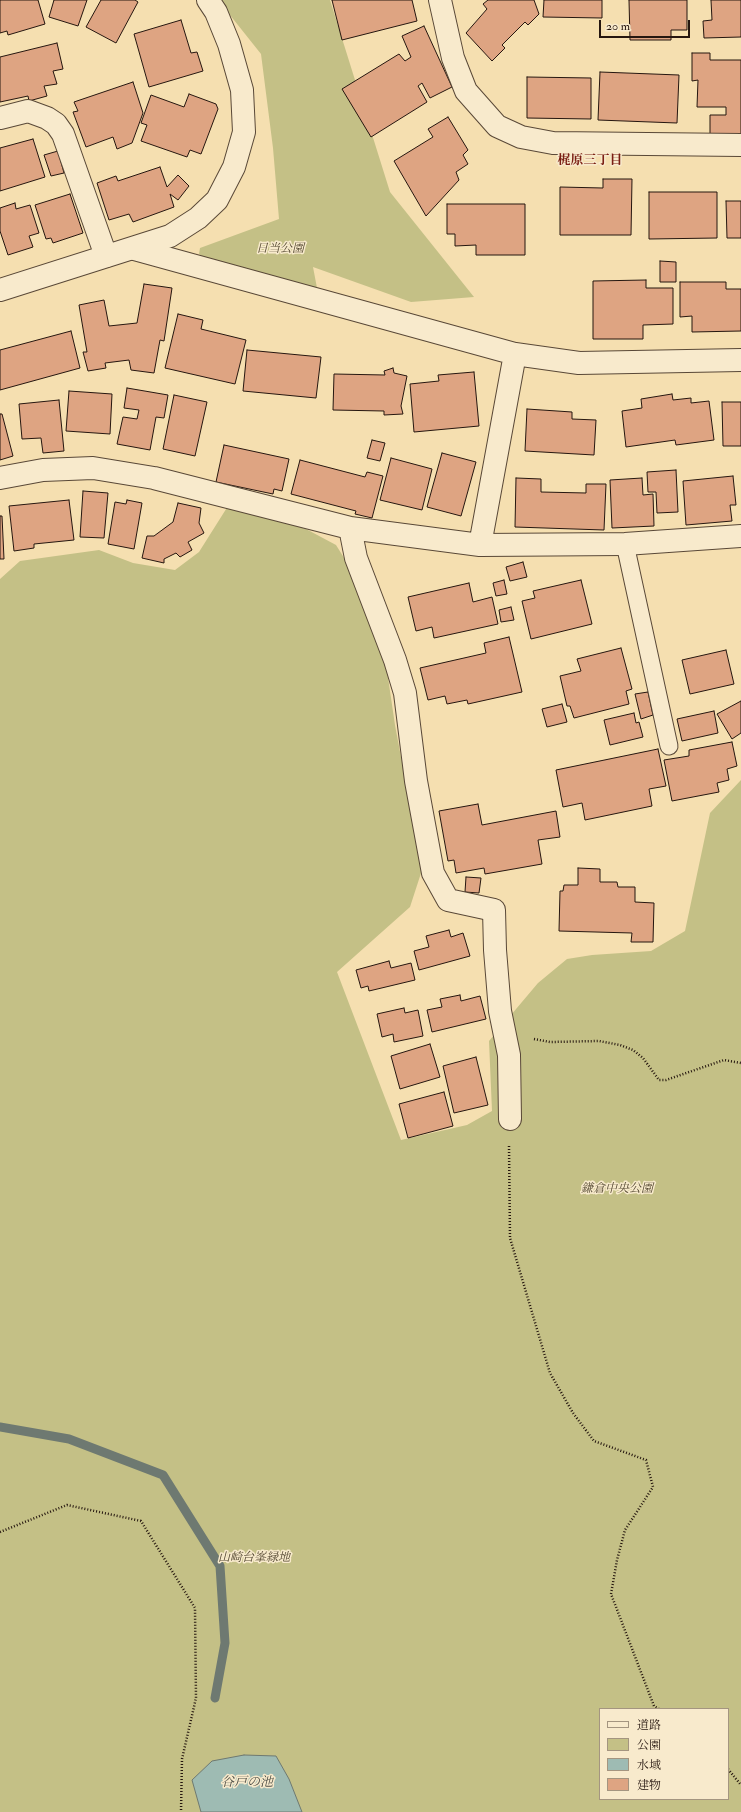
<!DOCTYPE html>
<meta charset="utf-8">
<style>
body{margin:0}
#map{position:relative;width:741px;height:1812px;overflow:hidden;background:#f5dfb0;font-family:"IM FELL Double Pica","Noto Serif JP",serif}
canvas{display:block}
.legend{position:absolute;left:599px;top:1708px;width:130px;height:92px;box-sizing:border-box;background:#f8eacc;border:1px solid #a49580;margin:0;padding:5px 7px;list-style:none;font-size:12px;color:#25160f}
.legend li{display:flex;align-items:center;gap:8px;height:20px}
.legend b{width:20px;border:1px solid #a49580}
.scale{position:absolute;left:599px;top:20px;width:91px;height:18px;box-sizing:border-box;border:2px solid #25160f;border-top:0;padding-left:5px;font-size:12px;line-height:14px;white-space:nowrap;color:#25160f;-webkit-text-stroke:3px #f8eacc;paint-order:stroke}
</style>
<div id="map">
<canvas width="741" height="1812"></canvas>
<ul class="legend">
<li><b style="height:5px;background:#f8eacc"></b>道路</li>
<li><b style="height:11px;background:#c4c086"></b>公園</li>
<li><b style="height:11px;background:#9ebbb3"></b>水域</li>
<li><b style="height:11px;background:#dea482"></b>建物</li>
</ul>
<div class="scale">20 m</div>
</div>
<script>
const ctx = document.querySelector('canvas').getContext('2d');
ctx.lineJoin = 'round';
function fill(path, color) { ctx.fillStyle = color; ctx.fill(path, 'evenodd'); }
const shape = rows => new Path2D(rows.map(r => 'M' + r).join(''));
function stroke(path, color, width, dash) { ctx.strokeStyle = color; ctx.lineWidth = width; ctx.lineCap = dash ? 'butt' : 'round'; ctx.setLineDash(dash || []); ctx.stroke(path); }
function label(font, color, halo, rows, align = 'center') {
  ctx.font = font + ' "IM FELL Double Pica","Noto Serif JP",serif'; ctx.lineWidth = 3; ctx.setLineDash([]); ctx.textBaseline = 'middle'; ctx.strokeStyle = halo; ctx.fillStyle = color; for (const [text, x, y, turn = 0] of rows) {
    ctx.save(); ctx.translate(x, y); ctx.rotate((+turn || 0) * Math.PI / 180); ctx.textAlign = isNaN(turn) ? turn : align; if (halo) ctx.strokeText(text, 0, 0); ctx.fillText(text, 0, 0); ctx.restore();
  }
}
fill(shape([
 [218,0,330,0,390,192,474,297,411,302,313,267,317,288,210,262,199,254,200,248,279,219,273,148,261,54],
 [228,506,306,529,336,545,351,569,386,664,395,725,422,870,410,907,337,972,401,1140,467,1125,492,1111,489,1041,538,983,567,959,592,955,651,951,685,931,710,813,741,780,741,1812,0,1812,0,579,20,561,99,550,133,563,175,570,199,552],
 [600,1709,728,1709,728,1799,600,1799]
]), '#c4c086');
const water = shape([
 [244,1755,276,1756,289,1779,302,1812,201,1812,192,1780,212,1761,244,1755]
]);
fill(water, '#9ebbb3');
stroke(water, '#6e7971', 1);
stroke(shape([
 [0,1427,69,1439,163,1475,220,1566,225,1643,215,1698]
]), '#6e7971', 9);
const building = shape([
 [0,0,38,0,45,24,8,35,7,31,0,33,0,0],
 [54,0,87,0,78,26,49,17,54,0],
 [101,0,135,0,138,2,116,43,86,27,101,0],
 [332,0,412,0,417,21,342,40,332,0],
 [488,0,534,0,539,14,528,25,525,22,502,45,505,48,492,61,466,33,487,9,483,4,488,0],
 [544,0,602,0,602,18,543,17,544,0],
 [629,0,687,0,687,30,671,30,671,40,630,40,629,0],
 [711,0,741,0,741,37,704,38,703,21,712,20,711,0],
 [181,20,191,53,197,52,203,71,149,87,134,34,181,20],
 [424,26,452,87,430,98,422,83,418,86,427,102,371,137,342,89,399,54,405,61,411,57,402,36,424,26],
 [57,43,63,69,53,71,57,84,44,86,47,96,29,101,28,96,0,102,0,57,57,43],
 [692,53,710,53,710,60,741,60,741,135,710,134,710,115,726,115,726,107,697,107,698,80,692,81,692,53],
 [600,72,679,75,677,123,598,120,600,72],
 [527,77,591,78,591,119,527,118,527,77],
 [133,82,143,113,132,143,117,149,113,137,86,147,73,112,78,111,74,102,133,82],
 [189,94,216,104,218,109,201,154,190,150,187,157,141,141,147,125,141,123,151,95,184,107,189,94],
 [448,117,468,150,463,155,468,164,456,172,459,180,426,216,394,161,433,137,428,129,448,117],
 [33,139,45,177,0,191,0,148,33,139],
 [58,151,64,173,51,176,44,155,58,151],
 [160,167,167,187,178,175,189,186,178,200,170,194,174,207,133,222,129,214,109,220,97,183,116,176,118,181,160,167],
 [603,179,632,179,631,235,560,235,560,187,603,188,603,179],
 [649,192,717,192,717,238,649,239,649,192],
 [70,194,83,233,53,243,51,238,46,239,35,205,70,194],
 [726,201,741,201,741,238,727,238,726,201],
 [15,203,16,209,30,205,39,233,29,236,33,247,8,255,0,231,0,208,15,203],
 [447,204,525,204,525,255,476,255,476,245,455,246,455,234,447,234,447,204],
 [660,261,676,262,676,282,660,282,660,261],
 [646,280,646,288,673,288,673,324,643,325,643,339,593,339,593,281,646,280],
 [680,282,726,282,726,289,741,289,741,331,692,332,692,316,680,317,680,282],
 [144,284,172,288,164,341,160,340,154,373,131,370,129,360,105,363,106,368,88,371,83,352,87,352,79,305,104,300,109,326,137,323,144,284],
 [178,314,203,320,201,329,246,340,235,384,165,368,178,314],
 [71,331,80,368,0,390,0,350,71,331],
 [247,350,321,357,316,398,243,391,247,350],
 [393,368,394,373,407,376,401,406,403,414,384,415,384,411,333,410,334,374,385,375,384,371,393,368],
 [474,372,479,426,414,432,410,384,439,381,438,375,474,372],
 [127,388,168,395,164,418,156,417,150,450,117,444,123,417,137,419,139,410,124,408,127,388],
 [69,391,112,394,110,434,66,431,69,391],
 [672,394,673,400,691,398,691,403,709,401,714,440,676,445,675,440,626,447,622,411,642,408,641,399,672,394],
 [174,395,207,402,195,456,163,449,174,395],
 [59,400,64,451,43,453,41,438,22,439,19,404,59,400],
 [722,402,741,402,741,446,723,446,722,402],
 [527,409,572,412,572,419,596,420,594,455,525,451,527,409],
 [0,414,2,414,13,456,0,460,0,414],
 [372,440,385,443,380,461,367,458,372,440],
 [224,445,289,459,282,491,274,489,273,494,216,482,224,445],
 [442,453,476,462,461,516,427,507,442,453],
 [391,458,432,469,422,510,380,500,391,458],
 [300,460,365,477,367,472,383,476,372,518,355,514,356,511,291,494,300,460],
 [676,470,678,512,657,513,656,492,648,492,647,472,676,470],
 [733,476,736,505,730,505,732,521,686,525,683,481,733,476],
 [516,478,541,479,541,492,586,493,586,484,606,484,604,530,515,527,516,478],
 [642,478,643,495,653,494,654,526,612,528,610,480,642,478],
 [83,491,108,493,104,538,80,537,83,491],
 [69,500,74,540,34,544,34,548,14,551,9,506,69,500],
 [127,500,142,503,134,549,108,544,115,502,126,504,127,500],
 [178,503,201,508,199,523,204,533,188,542,192,550,180,557,176,553,164,559,164,563,142,558,147,536,154,536,173,522,178,503],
 [0,516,2,516,4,559,0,559,0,516],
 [523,562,527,577,510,581,506,567,523,562],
 [504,580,507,594,496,596,493,583,504,580],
 [581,580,592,624,531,639,522,601,535,598,533,591,581,580],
 [469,583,473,602,492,597,498,624,434,638,432,627,416,631,408,597,469,583],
 [511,607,514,620,501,622,499,610,511,607],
 [509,637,522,692,468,704,467,700,447,704,445,696,428,700,420,668,486,653,484,643,509,637],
 [621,648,632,689,626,691,629,704,574,718,570,706,567,706,560,676,581,671,577,659,621,648],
 [726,650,734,684,690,694,682,660,726,650],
 [648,692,653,715,641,719,635,694,648,692],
 [741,701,741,733,732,739,717,714,741,701],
 [562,704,567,722,547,727,542,709,562,704],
 [714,711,718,733,682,741,677,719,714,711],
 [634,713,636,723,639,722,643,737,610,745,604,720,634,713],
 [732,742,737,766,727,769,729,780,717,783,719,792,672,801,664,760,689,756,689,750,732,742],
 [658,749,666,786,649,789,652,806,585,820,582,803,563,807,556,770,658,749],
 [478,804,482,825,556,811,560,837,538,840,542,864,485,874,484,868,456,873,454,860,448,861,439,811,478,804],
 [578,868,600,869,600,882,617,882,618,887,635,887,635,902,654,903,653,942,631,942,632,933,559,931,560,891,563,891,564,885,578,885,578,868],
 [466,877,481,878,479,893,465,892,466,877],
 [449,930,451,937,463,933,470,956,419,970,414,951,429,947,426,936,449,930],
 [389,961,391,968,411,963,415,980,369,991,368,986,361,988,356,970,389,961],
 [460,995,461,1001,480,996,486,1019,432,1032,427,1010,442,1007,440,999,460,995],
 [404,1008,405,1013,418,1010,423,1036,394,1042,393,1034,382,1037,377,1014,404,1008],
 [430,1044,440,1077,400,1089,391,1056,430,1044],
 [476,1057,488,1105,454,1113,443,1066,476,1057],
 [444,1092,453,1126,408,1138,399,1104,444,1092]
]);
fill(building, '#dea482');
stroke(building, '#25160f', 1);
const service = shape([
 [625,544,669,746]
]);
const minor = shape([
 [440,0,453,58,466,91,497,126,521,137,553,143,741,145],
 [0,118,28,111,47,118,56,124,63,134,68,148,106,256],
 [134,249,515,354,579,363,741,360],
 [0,478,43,470,93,468,154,478,350,528,480,545,625,544,741,536],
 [350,528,356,558,395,660,405,693,416,781,433,873,448,900,494,910,495,950,500,1011,509,1055,510,1119],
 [480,545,515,354]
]);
const tertiary = shape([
 [0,290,170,236,198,218,217,200,234,167,244,132,242,90,229,44,216,12,208,0]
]);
stroke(service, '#594837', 19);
stroke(minor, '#594837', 24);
stroke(tertiary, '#594837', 24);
stroke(shape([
 [534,1039,550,1042,599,1041,620,1045,633,1050,643,1058,659,1080,666,1080,724,1060,741,1063],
 [509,1146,510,1238,550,1373,573,1413,594,1441,646,1460,653,1487,625,1530,617,1560,611,1594,654,1706,659,1709],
 [0,1532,67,1505,141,1521,195,1608,196,1698,182,1759,181,1812],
 [728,1769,741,1785]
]), '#25160f', 2.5, [1, 2]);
stroke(service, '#f8eacc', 17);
stroke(minor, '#f8eacc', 22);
stroke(tertiary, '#f8eacc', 22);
label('italic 12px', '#554933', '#f8eacc', [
 ["日当公園",280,249],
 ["鎌倉中央公園",617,1189],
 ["山崎台峯緑地",254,1558]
]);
label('bold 13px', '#7a1f14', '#f8eacc', [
 ["梶原三丁目",590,161]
]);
label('italic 13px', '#4f5048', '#f8eacc', [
 ["谷戸の池",247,1783]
]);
</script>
